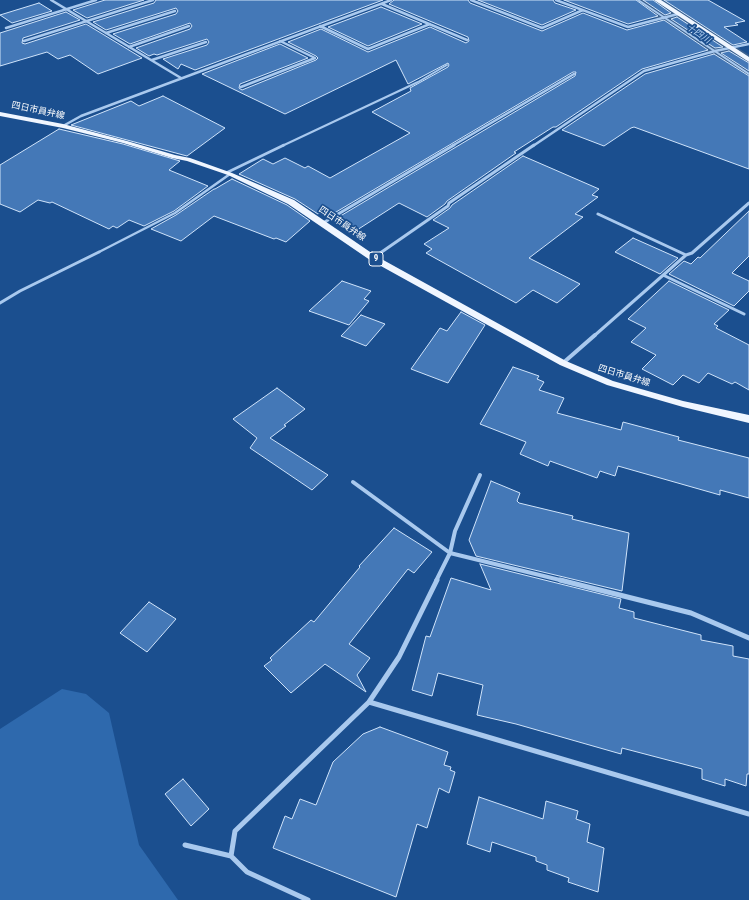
<!DOCTYPE html>
<meta charset="utf-8">
<style>
body{margin:0}
canvas{display:block;background:#1b4f8f}
</style>
<canvas width="749" height="900"></canvas>
<script>
const ctx = document.querySelector('canvas').getContext('2d');
ctx.lineJoin = 'round';
function fill(path, color) { ctx.fillStyle = color; ctx.fill(path, 'evenodd'); }
const shape = rows => new Path2D(rows.map(r => 'M' + r).join(''));
function stroke(path, color, width, dash) { ctx.strokeStyle = color; ctx.lineWidth = width; ctx.lineCap = dash ? 'butt' : 'round'; ctx.setLineDash(dash || []); ctx.stroke(path); }
function label(font, color, halo, rows, align = 'center') {
  ctx.font = font + ' "Roboto Condensed","Noto Sans JP",sans-serif'; ctx.lineWidth = 3.5; ctx.setLineDash([]); ctx.textBaseline = 'middle'; ctx.strokeStyle = halo; ctx.fillStyle = color; for (const [text, x, y, turn = 0] of rows) {
    ctx.save(); ctx.translate(x, y); ctx.rotate((+turn || 0) * Math.PI / 180); ctx.textAlign = isNaN(turn) ? turn : align; if (halo) ctx.strokeText(text, 0, 0); ctx.fillText(text, 0, 0); ctx.restore();
  }
}
fill(shape([
 [62,689,86,694,109,713,139,845,178,900,0,900,0,729]
]), '#2e69ad');
fill(shape([
 [634,0,663,0,749,55,749,77,739,74,637,5,634,0]
]), '#3c6290');
const building = shape([
 [105,0,144,0,87,18,73,10,105,0],
 [156,0,383,0,195,70,181,64,178,69,163,59,207,45,209,42,207,39,157,55,154,54,149,56,136,48,190,29,192,26,190,23,130,44,113,34,176,14,178,11,176,8,106,30,93,22,154,3,156,0],
 [394,0,468,0,470,3,542,31,583,13,627,30,664,20,708,50,642,69,556,127,553,127,514,152,516,153,447,201,445,204,427,217,399,203,357,230,337,218,575,76,576,72,573,72,331,215,323,210,318,214,295,199,239,174,263,159,273,164,285,158,305,168,308,166,330,178,410,133,372,112,411,91,410,88,448,67,449,65,448,63,408,84,396,60,285,114,202,74,280,44,308,58,240,84,239,88,242,90,316,60,318,58,316,56,288,42,321,29,368,52,430,27,466,43,469,41,468,37,389,4,394,0],
 [478,0,553,0,555,3,576,10,542,25,478,0],
 [564,0,636,0,658,16,628,24,564,0],
 [643,0,653,0,671,13,665,15,643,0],
 [664,0,708,0,745,21,735,23,738,25,724,27,747,42,733,45,664,0],
 [39,3,52,11,12,23,0,15,39,3],
 [381,7,422,24,368,46,328,27,381,7],
 [66,12,80,20,23,38,22,43,25,44,86,24,142,58,98,74,70,55,58,59,47,52,0,66,0,33,66,12],
 [677,17,723,47,715,48,671,19,677,17],
 [729,51,749,63,749,71,721,53,729,51],
 [714,54,749,76,749,169,634,127,631,128,604,146,562,130,645,74,714,54],
 [163,96,225,128,187,156,71,125,131,101,139,106,163,96],
 [59,129,123,144,180,161,169,170,208,186,174,211,144,226,129,220,117,228,113,226,109,229,52,202,50,203,38,200,20,212,0,204,0,165,59,129],
 [523,156,599,189,592,195,598,197,575,214,583,217,529,258,580,284,557,303,533,290,516,303,426,253,432,249,424,244,449,228,433,220,450,208,452,205,523,156],
 [232,179,287,205,310,221,286,242,276,238,274,239,214,216,181,241,151,229,176,215,214,189,215,189,232,179],
 [749,211,749,256,732,273,749,281,749,291,734,306,669,274,684,261,691,264,698,257,700,258,749,211],
 [633,238,678,258,660,274,615,252,633,238],
 [342,281,371,291,364,299,369,301,349,325,309,311,342,281],
 [669,281,729,310,714,324,718,326,716,328,749,345,749,390,735,382,732,384,708,373,699,383,683,375,673,385,642,369,656,355,631,342,646,328,628,319,669,281],
 [461,312,485,325,448,383,411,369,440,328,447,331,461,312],
 [361,315,385,324,366,346,341,336,361,315],
 [513,367,539,376,537,379,544,382,539,390,564,398,557,413,621,430,623,422,679,437,678,440,749,458,749,498,720,490,720,495,618,466,615,476,600,471,597,478,550,461,548,466,520,454,526,442,480,424,513,367],
 [277,388,305,409,284,425,286,426,270,438,328,475,312,490,250,448,257,438,233,419,277,388],
 [491,481,520,493,517,501,519,503,573,516,572,519,629,533,622,591,476,556,469,540,491,481],
 [394,528,432,552,414,573,408,569,349,644,370,658,357,675,366,692,325,664,291,693,264,666,272,660,270,658,311,620,314,622,360,567,359,566,394,528],
 [480,564,621,599,619,608,634,612,634,618,701,635,701,640,733,646,733,656,749,659,749,774,747,774,746,786,725,779,725,786,702,779,702,769,622,748,621,754,516,724,477,715,483,685,438,673,432,696,412,690,426,636,430,637,451,578,491,590,480,564],
 [149,602,176,619,147,652,120,633,149,602],
 [380,727,448,752,444,765,451,767,450,770,455,772,449,793,439,788,427,828,417,824,396,897,273,848,285,816,292,819,300,799,316,805,333,762,363,734,380,727],
 [183,779,209,809,191,826,165,794,183,779],
 [479,797,543,819,546,801,578,811,576,819,590,824,587,842,604,848,598,892,568,882,569,878,547,870,547,865,536,861,536,857,492,842,490,852,467,844,479,797]
]);
fill(building, '#4478b7');
stroke(building, '#cfe3fa', 1);
stroke(shape([
 [638,0,749,74],
 [282,146,418,82,447,65]
]), '#a9c9ee', 2);
stroke(shape([
 [226,173,284,145],
 [99,252,175,213,230,174]
]), '#a9c9ee', 2.5);
stroke(shape([
 [51,0,181,78],
 [471,0,542,28,583,10],
 [556,0,628,27,678,14],
 [382,4,467,40],
 [320,26,368,49,430,24],
 [6,28,96,0],
 [106,33,175,11],
 [24,41,153,0],
 [129,47,189,26],
 [152,60,206,42],
 [241,87,315,58,280,41],
 [63,126,81,116,391,0],
 [452,146,574,74],
 [533,146,644,71,715,51,749,44]
]), '#a9c9ee', 2.5);
stroke(shape([
 [598,214,686,255],
 [323,223,454,145],
 [373,258,448,206,449,203,534,145],
 [663,275,744,314],
 [0,303,20,291,99,252],
 [594,336,686,255,692,253,749,203]
]), '#a9c9ee', 3);
stroke(shape([
 [563,363,595,335],
 [353,482,450,553,455,531,480,475],
 [436,581,450,553,564,581]
]), '#a9c9ee', 4);
stroke(shape([
 [437,580,399,657,369,702,749,814],
 [560,580,691,613,749,638],
 [185,845,231,856,247,872,308,900],
 [231,856,235,831,369,702]
]), '#a9c9ee', 5);
fill(shape([
 [654,0,661,0,749,57,749,62,654,0],
 [0,112,63,124,127,141,175,155,190,158,232,173,294,200,376,256,566,361,613,381,683,401,749,415,749,423,683,407,607,385,560,365,370,260,288,204,228,175,187,161,172,158,123,143,63,128,0,116,0,112]
]), '#f0f6ff');
label('italic 9px', '#b5d3f5', '#1b4f8f', [
 ["十四川",698,34,34]
]);
label('9px', '#fff', '#1b4f8f', [
 ["四日市員弁線",38,111,12],
 ["四日市員弁線",342,224,34],
 ["四日市員弁線",624,376,17]
]);
for (const [x, y, w] of [
 [376,259,14]
]) { const box = new Path2D(); box.roundRect(x - w / 2, y - 7, w, 14, 3); ctx.fillStyle = '#1b4f8f'; ctx.fill(box); stroke(box, '#fff', 1); }
label('bold 9px', '#fff', null, [
 ["9",376,259]
]);
</script>
